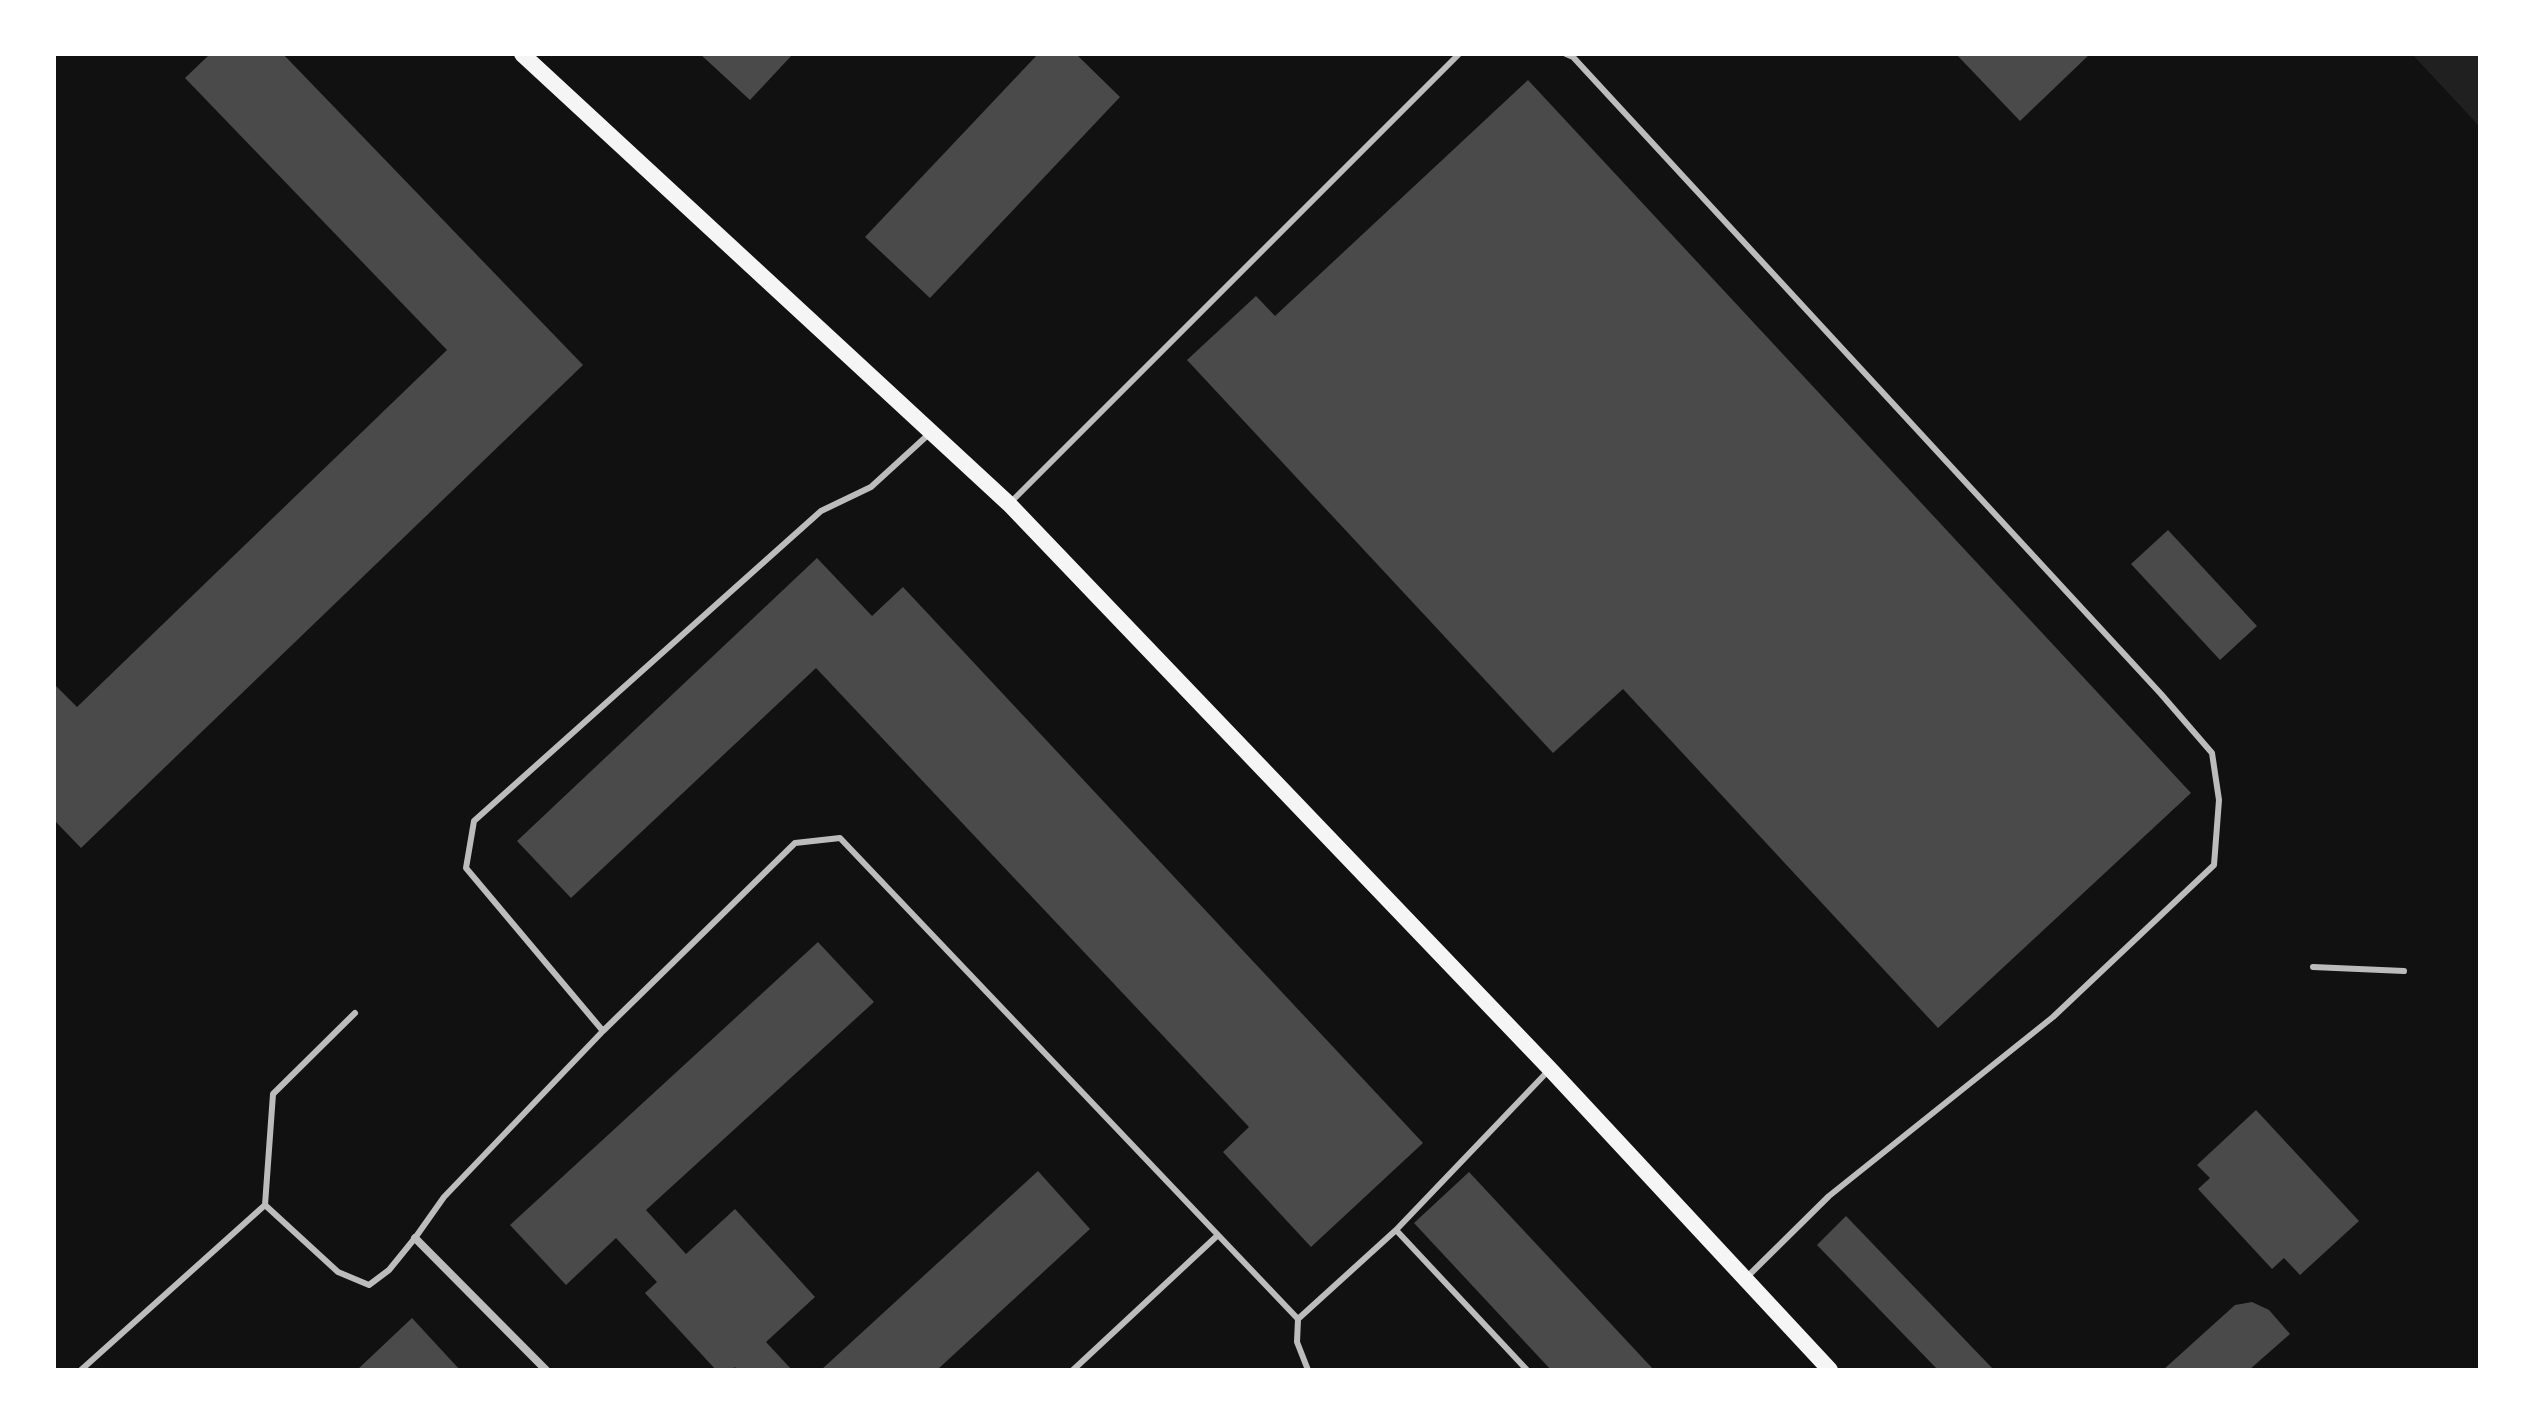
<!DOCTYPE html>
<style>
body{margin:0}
#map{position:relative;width:2534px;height:1424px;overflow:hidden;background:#111;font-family:Barlow,sans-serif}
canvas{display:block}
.frame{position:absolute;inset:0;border:56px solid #fff;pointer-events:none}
</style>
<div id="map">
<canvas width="2534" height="1424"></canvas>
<div class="frame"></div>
</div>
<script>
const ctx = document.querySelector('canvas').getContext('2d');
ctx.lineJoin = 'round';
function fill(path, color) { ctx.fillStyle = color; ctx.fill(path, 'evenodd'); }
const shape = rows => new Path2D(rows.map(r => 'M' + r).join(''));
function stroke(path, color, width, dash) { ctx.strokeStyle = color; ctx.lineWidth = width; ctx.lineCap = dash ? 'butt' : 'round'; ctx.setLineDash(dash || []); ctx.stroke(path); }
fill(shape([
 [2412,54,2480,54,2480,127]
]), '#202020');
fill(shape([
 [210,54,283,54,583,365,81,848,54,820,54,684,77,707,447,350,185,78],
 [700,54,793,54,750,100],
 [1038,54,1076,54,1120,97,930,298,865,237],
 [1956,54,2090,54,2020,121],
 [1528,80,2191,793,1938,1028,1623,689,1553,753,1187,360,1256,296,1275,316],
 [2168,530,2257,626,2220,660,2131,564],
 [817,558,872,616,903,587,1423,1143,1311,1247,1223,1152,1249,1127,816,668,571,898,517,841],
 [818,942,874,1002,646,1210,686,1254,735,1209,815,1297,766,1342,792,1370,737,1370,735,1367,731,1370,716,1370,645,1293,657,1282,616,1238,566,1285,510,1225],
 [2256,1110,2359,1221,2300,1275,2284,1258,2272,1269,2198,1189,2210,1178,2197,1165],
 [1038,1171,1090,1229,937,1370,821,1370],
 [1469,1172,1654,1370,1551,1370,1414,1223],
 [1846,1216,1994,1370,1938,1370,1817,1245],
 [2252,1302,2269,1310,2290,1334,2249,1370,2163,1370,2235,1305],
 [412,1318,460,1370,357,1370]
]), '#4a4a4a');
stroke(shape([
 [1566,54,1573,57,2161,694,2212,753,2219,800,2214,865,2053,1017,1829,1196,1747,1277],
 [1011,502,1459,54],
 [2313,967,2404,971],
 [603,1031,466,868,474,821,821,511,871,487,929,434],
 [265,1205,338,1272,369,1285,389,1270,415,1238,444,1197,603,1031,795,843,840,838,1298,1319,1297,1342,1308,1370],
 [1396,1230,1527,1370],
 [1298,1319,1396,1230,1550,1069],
 [81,1370,265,1205,273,1094,355,1013],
 [1073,1370,1218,1235]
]), '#bcbcbc', 6);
stroke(shape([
 [415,1238,546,1370]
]), '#bcbcbc', 8);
stroke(shape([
 [522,54,1009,504,1550,1069,1830,1370]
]), '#f5f5f5', 16);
</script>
